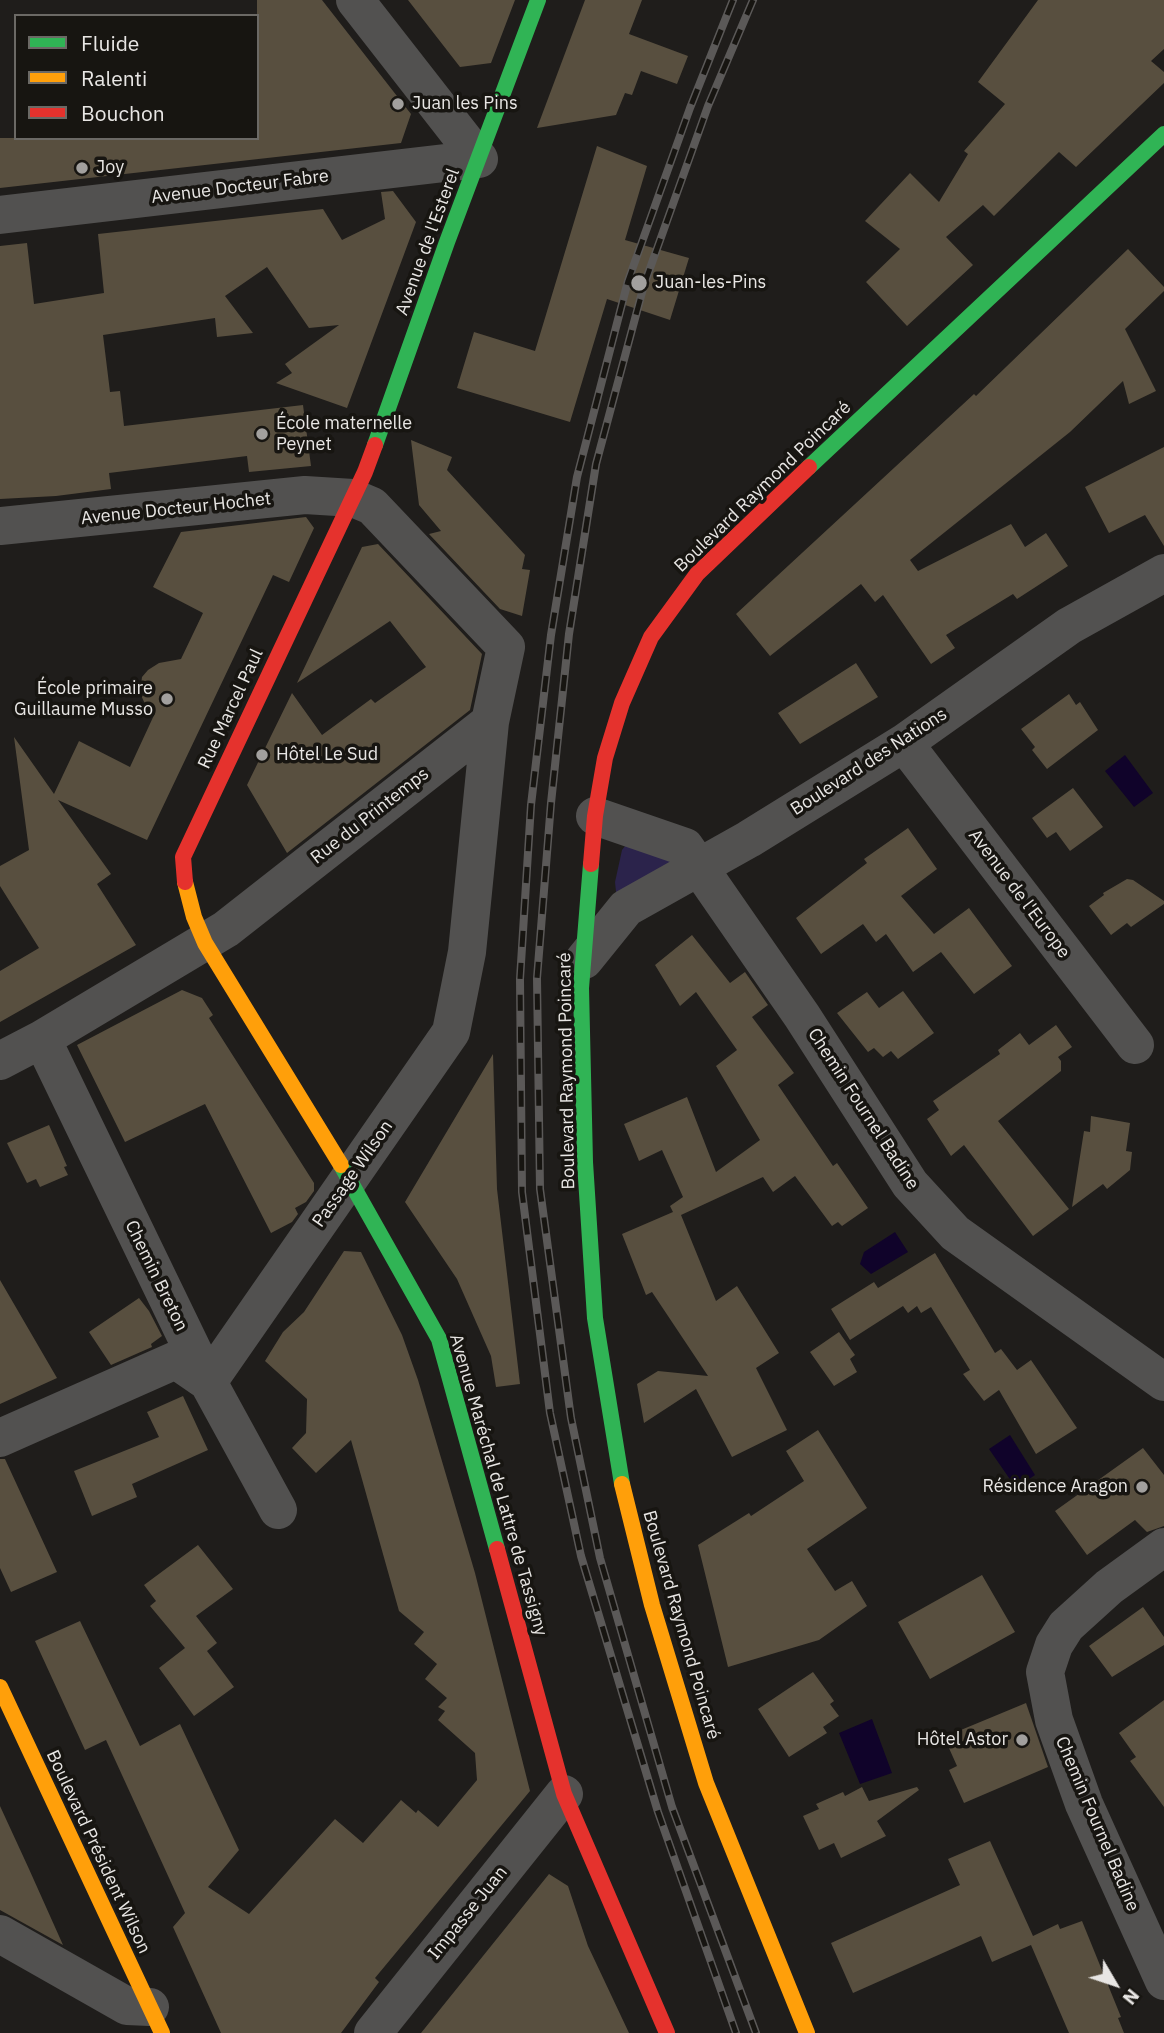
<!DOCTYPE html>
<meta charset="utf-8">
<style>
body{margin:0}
#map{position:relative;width:1164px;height:2033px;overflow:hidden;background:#1f1d1b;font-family:"IBM Plex Sans",sans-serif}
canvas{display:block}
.legend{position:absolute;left:14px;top:14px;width:245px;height:126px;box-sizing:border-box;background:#171511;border:2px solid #6b6965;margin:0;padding:9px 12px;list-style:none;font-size:21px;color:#e8e6e4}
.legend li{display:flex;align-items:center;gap:14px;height:35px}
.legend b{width:35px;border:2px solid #6b6965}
.north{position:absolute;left:1080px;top:1949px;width:70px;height:70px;-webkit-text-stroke:5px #171511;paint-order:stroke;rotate:129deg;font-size:19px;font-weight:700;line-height:28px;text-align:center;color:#e8e6e4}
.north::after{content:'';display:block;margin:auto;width:24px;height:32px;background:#e8e6e4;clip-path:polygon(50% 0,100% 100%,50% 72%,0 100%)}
</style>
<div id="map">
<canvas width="1164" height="2033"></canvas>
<ul class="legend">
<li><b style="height:9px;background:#30b455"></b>Fluide</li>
<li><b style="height:9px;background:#ff9f0a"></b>Ralenti</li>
<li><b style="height:9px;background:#e5322d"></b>Bouchon</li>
</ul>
<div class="north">N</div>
</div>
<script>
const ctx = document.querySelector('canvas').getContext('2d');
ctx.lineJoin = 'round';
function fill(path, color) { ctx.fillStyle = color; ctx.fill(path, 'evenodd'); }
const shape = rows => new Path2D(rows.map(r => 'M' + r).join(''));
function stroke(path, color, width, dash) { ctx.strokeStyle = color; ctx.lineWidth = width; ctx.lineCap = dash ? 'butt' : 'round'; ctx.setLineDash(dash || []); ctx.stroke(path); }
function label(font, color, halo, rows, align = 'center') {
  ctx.font = font + ' "IBM Plex Sans",sans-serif'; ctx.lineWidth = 7; ctx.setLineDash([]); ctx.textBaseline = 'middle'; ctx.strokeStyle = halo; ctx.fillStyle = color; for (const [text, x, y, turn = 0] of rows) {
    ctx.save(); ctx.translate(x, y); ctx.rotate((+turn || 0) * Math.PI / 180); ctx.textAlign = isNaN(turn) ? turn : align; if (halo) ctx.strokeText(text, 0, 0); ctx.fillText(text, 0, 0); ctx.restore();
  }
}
fill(shape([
 [632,837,678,864,617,901,615,882,622,850]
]), '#2b234b');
fill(shape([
 [1125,755,1153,793,1134,807,1105,771],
 [895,1232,908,1252,871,1274,860,1264,864,1252],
 [1010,1435,1035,1475,1016,1488,989,1449],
 [872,1719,892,1773,860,1784,839,1733]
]), '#10032a');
fill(shape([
 [257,0,322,0,411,114,401,143,0,188,0,138,257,138],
 [408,0,515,0,491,63,460,67],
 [585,0,642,0,629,34,688,56,677,84,641,71,632,95,625,93,616,115,537,128],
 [1038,0,1164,0,1164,49,1151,61,1164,72,1164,83,1076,167,1059,152,994,216,983,205,946,237,973,265,907,326,866,282,900,249,865,221,910,173,939,202,968,154,964,151,1005,104,978,82],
 [597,146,647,166,625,240,689,258,670,320,607,299,570,422,457,388,474,332,535,351],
 [393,191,416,222,347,408,276,383,292,373,285,364,339,325,309,328,267,267,225,296,253,333,217,337,215,318,103,335,110,392,120,391,124,426,303,405,311,466,249,472,247,456,109,473,111,489,56,496,0,499,0,246,27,243,34,304,104,293,98,234,323,209,342,240,385,219,381,192],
 [1128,249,1164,287,1164,291,1125,329,1156,391,1129,404,1123,381,1070,432,910,560,918,571,1011,524,1025,547,1046,533,1068,566,1017,599,1013,594,946,635,955,648,931,664,883,595,875,602,861,584,770,656,736,614,974,394,976,396],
 [411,440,452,457,447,470,525,555,522,569,530,570,522,616,500,609,429,534,441,531,419,505],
 [1164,447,1164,546,1145,515,1109,533,1085,487],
 [306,517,314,528,289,582,273,575,147,840,58,800,111,874,97,884,136,945,0,1022,0,971,39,948,0,886,0,866,29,850,14,737,54,794,79,741,130,767,155,713,145,704,140,693,142,677,148,670,159,663,181,659,203,613,153,587,181,532],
 [378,544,482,654,470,710,287,853,247,785,292,693,322,735,371,699,375,703,426,667,390,621,297,683,362,547],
 [856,663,878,697,800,744,778,713],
 [1069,694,1076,705,1080,702,1098,730,1047,769,1032,750,1035,747,1021,729],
 [1073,788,1103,827,1070,851,1056,832,1047,838,1032,818],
 [908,828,937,869,901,896,934,934,969,908,1012,966,974,994,941,952,913,972,886,934,876,942,863,924,821,954,796,918,867,863,864,859],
 [1127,879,1133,880,1164,901,1164,904,1131,927,1127,923,1111,935,1089,906,1104,895,1103,893],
 [692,935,730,983,745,972,768,1005,752,1017,794,1073,778,1085,833,1166,837,1163,868,1208,842,1226,838,1222,832,1226,795,1176,773,1192,763,1177,681,1215,716,1301,737,1286,779,1353,756,1368,787,1430,732,1457,696,1389,644,1423,637,1384,658,1371,708,1376,652,1292,646,1295,622,1234,673,1212,670,1206,683,1197,662,1150,639,1161,624,1124,687,1097,716,1172,760,1140,716,1066,737,1050,696,992,680,1006,655,965],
 [182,990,202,998,213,1015,209,1018,314,1183,314,1191,306,1202,295,1208,298,1214,292,1222,271,1233,205,1104,125,1142,77,1045],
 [903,991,934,1033,898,1059,891,1051,883,1057,874,1048,868,1052,837,1013,867,992,879,1008],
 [1056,1025,1072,1047,1058,1057,1061,1061,1061,1071,998,1121,1069,1209,1033,1236,964,1145,951,1156,927,1119,939,1110,933,1101,1000,1054,998,1050,1020,1033,1029,1045],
 [493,1054,497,1189,520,1384,496,1387,491,1356,457,1279,405,1202],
 [1091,1116,1130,1123,1126,1151,1132,1152,1130,1170,1107,1189,1103,1184,1072,1207,1084,1131,1090,1132],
 [49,1125,67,1166,64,1167,68,1175,40,1187,36,1179,27,1183,7,1143],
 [344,1251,361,1252,402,1335,418,1380,475,1573,530,1791,375,1978,379,1982,341,2033,221,2033,173,1927,185,1913,106,1740,85,1750,35,1641,80,1621,140,1746,180,1724,239,1850,208,1887,249,1914,335,1819,363,1843,401,1800,416,1813,418,1810,438,1827,477,1780,475,1753,438,1720,445,1711,438,1707,447,1698,425,1679,437,1664,414,1644,424,1632,399,1611,351,1440,316,1473,292,1448,306,1433,307,1399,265,1361,283,1332,304,1312],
 [935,1253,995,1353,1001,1349,1017,1370,1031,1360,1077,1428,1036,1454,999,1390,984,1401,963,1374,970,1370,931,1307,921,1313,917,1306,908,1313,903,1306,850,1340,831,1309,874,1282,878,1288],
 [0,1280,57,1378,0,1404],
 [139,1298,149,1311,162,1336,151,1344,152,1347,111,1365,89,1332],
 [839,1332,855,1355,850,1359,857,1372,834,1386,810,1352],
 [183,1396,208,1450,132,1484,137,1497,92,1516,74,1471,159,1437,147,1412],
 [818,1430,867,1508,807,1549,835,1591,852,1581,867,1606,819,1640,728,1667,698,1545,749,1513,751,1516,804,1481,786,1451],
 [1143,1448,1164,1475,1164,1526,1147,1532,1135,1520,1087,1555,1055,1511],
 [0,1459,5,1459,57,1572,11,1592,0,1568],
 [198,1545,233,1589,196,1616,217,1643,207,1651,234,1687,194,1716,159,1668,185,1648,150,1606,156,1601,144,1585],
 [982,1575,1015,1632,930,1679,898,1622],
 [1143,1607,1164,1637,1164,1645,1112,1677,1089,1646],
 [813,1672,834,1701,830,1704,839,1716,823,1727,827,1733,789,1757,758,1709],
 [1164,1700,1164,1807,1130,1761,1136,1757,1119,1733],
 [1026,1703,1048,1767,964,1803,949,1770,957,1766,944,1737],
 [862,1787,869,1801,917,1787,919,1790,877,1821,886,1836,841,1858,834,1843,819,1850,803,1816,819,1809,816,1804,843,1792,845,1796],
 [0,1806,29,1869,63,1945,0,1910],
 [990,1841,1033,1936,1058,1924,1060,1929,1082,1921,1121,2017,1118,2018,1124,2033,1069,2033,1031,1945,992,1962,981,1936,853,1993,831,1943,960,1885,948,1859],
 [549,1874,568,1886,588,1946,629,2033,421,2033]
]), '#584f3f');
stroke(shape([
 [355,0,479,159],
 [0,215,479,159],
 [0,526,305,495,353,498,372,506,506,647,490,722,226,929,42,1039,0,1061],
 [904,743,1135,1045],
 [595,816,685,847,802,1016,910,1184,955,1233,1164,1382],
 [584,960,626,908,749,839,904,743,1069,626,1164,573],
 [42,1039,208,1382,278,1510],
 [208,1382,451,1032,467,952,490,722],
 [0,1438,176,1360,208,1382],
 [1164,1547,1109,1587,1066,1626,1054,1645,1045,1672,1054,1720,1084,1804,1164,1981],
 [0,1934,127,2006,150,2007],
 [373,2033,564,1794]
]), '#525150', 38);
stroke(shape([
 [375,445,447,242,538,0],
 [809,467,1164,134],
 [591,864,581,988,585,1162,595,1318,622,1484],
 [341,1165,439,1339,497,1549]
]), '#30b455', 16);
stroke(shape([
 [185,882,194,917,205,943,341,1165],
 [622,1484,652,1605,706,1783,807,2033],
 [0,1687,162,2033]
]), '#ff9f0a', 16);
stroke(shape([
 [591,864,595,816,605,758,622,703,651,637,697,574,809,467],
 [185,882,183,857,365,472,375,445],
 [497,1549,564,1794,667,2033]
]), '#e5322d', 16);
const rail = shape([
 [733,0,690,108,628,281,577,477,551,635,531,805,520,979,522,1192,550,1413,581,1556,658,1812,736,2033],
 [753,0,708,106,644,285,596,464,569,634,551,803,537,978,540,1189,571,1418,600,1558,672,1807,756,2033]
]);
stroke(rail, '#5b5958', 8);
stroke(rail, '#171511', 5, [16]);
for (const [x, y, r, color] of [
 [398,104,7,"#a2a09e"],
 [82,168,7,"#a2a09e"],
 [639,283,9,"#a2a09e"],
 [262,434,7,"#a2a09e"],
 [167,699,7,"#a2a09e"],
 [262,755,7,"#a2a09e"],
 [1142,1487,7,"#a2a09e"],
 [1022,1740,7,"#a2a09e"]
]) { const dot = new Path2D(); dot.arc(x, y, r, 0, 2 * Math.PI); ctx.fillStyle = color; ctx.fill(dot); stroke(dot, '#171511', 2.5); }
label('18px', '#e8e6e4', '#171511', [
 ["Juan les Pins",412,104],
 ["Joy",96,168],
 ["Juan-les-Pins",655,283],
 ["École maternelle",276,424],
 ["Peynet",276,445],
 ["École primaire",153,689,"right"],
 ["Guillaume Musso",153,710,"right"],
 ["Hôtel Le Sud",276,755],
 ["Résidence Aragon",1128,1487,"right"],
 ["Hôtel Astor",1008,1740,"right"]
], 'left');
label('18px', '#e8e6e4', '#171511', [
 ["Avenue Docteur Fabre",240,187,-7],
 ["Avenue de l'Esterel",428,242,-70],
 ["Boulevard Raymond Poincaré",763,487,-44],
 ["Avenue Docteur Hochet",176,509,-6],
 ["Rue Marcel Paul",231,709,-65],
 ["Boulevard des Nations",869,762,-33],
 ["Rue du Printemps",370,816,-38],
 ["Avenue de l'Europe",1019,894,53],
 ["Boulevard Raymond Poincaré",567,1071,-91],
 ["Chemin Fournel Badine",863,1109,57],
 ["Passage Wilson",353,1174,-55],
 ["Chemin Breton",156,1276,64],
 ["Avenue Maréchal de Lattre de Tassigny",498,1485,74],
 ["Boulevard Raymond Poincaré",681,1625,74],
 ["Chemin Fournel Badine",1097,1824,67],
 ["Boulevard Président Wilson",98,1852,65],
 ["Impasse Juan",468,1913,-51]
]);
</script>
